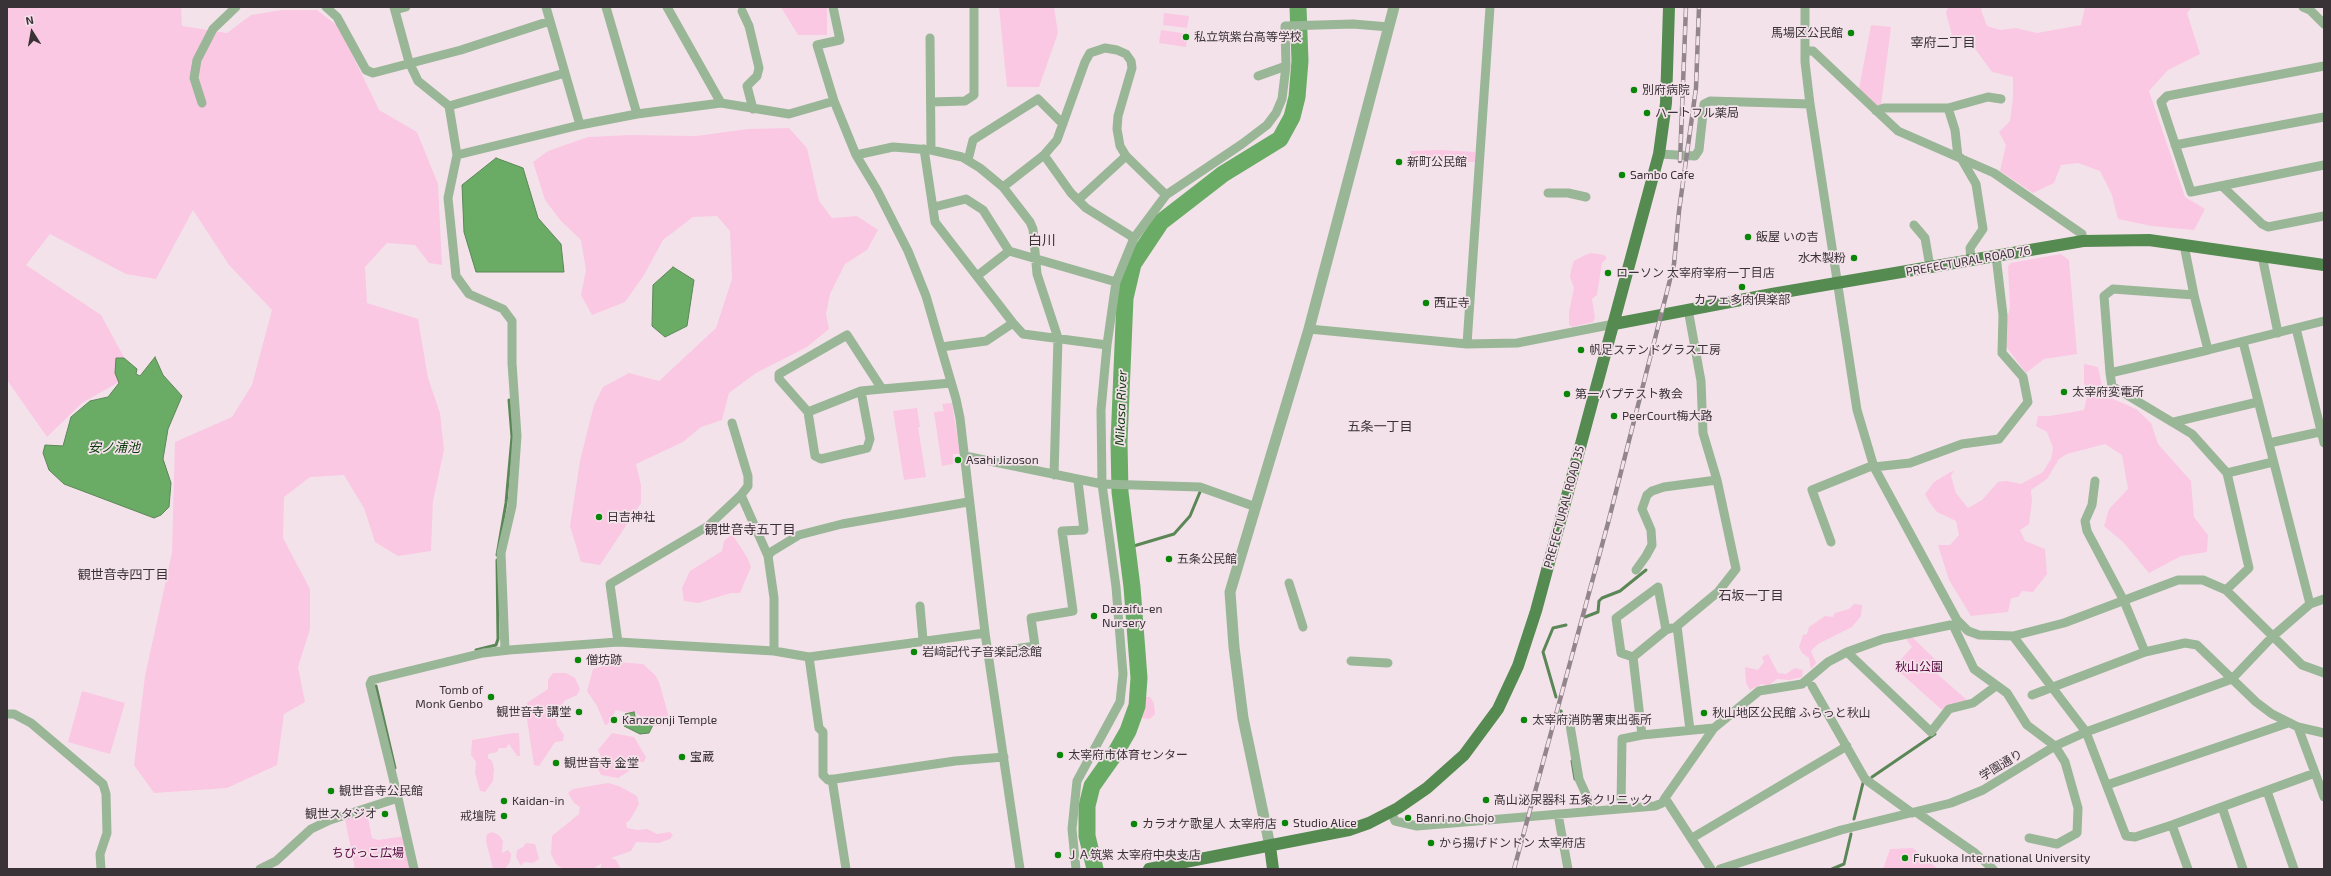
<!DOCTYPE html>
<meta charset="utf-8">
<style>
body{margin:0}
#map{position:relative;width:2331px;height:876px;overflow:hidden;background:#f4e2eb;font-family:"Exo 2",sans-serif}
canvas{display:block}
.frame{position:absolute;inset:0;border:8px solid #393236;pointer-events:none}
.north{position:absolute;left:12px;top:12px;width:40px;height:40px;-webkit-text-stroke:3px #f4e2eb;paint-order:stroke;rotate:349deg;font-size:11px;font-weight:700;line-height:16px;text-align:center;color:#393236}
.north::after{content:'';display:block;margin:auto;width:14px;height:18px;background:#393236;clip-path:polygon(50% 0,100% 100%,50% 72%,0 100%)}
</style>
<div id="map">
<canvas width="2331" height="876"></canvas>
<div class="frame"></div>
<div class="north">N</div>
</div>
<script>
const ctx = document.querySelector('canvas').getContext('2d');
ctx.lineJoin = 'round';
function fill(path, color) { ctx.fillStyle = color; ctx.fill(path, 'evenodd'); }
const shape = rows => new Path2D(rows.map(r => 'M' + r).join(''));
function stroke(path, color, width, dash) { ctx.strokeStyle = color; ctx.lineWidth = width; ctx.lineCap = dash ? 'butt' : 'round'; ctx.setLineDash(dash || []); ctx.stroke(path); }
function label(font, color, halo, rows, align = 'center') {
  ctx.font = font + ' "Exo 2","Noto Sans JP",sans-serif'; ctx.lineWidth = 3.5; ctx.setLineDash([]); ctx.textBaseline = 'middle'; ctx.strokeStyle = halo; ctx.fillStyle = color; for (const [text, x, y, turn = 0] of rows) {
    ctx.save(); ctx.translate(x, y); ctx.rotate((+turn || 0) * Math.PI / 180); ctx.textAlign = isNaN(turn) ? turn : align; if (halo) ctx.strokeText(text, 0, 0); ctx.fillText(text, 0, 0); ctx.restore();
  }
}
fill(shape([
 [7,7,181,7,182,26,227,33,251,15,282,10,317,10,339,27,379,110,417,132,438,184,442,265,429,263,415,245,387,243,365,267,367,303,418,319,428,378,440,413,444,450,433,501,431,551,398,556,375,542,364,508,344,475,310,477,284,497,283,538,310,589,310,629,298,667,305,702,284,714,277,765,227,788,154,793,134,765,145,676,172,553,175,442,232,417,252,385,272,310,229,265,193,210,156,279,126,274,50,234,26,265,101,315,133,374,82,403,47,437,7,380],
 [781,7,827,7,827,35,798,35],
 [999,7,1054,7,1058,33,1039,87,1007,87],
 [1948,7,1983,7,1981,10,1987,26,2000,30,2016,28,2037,33,2081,25,2085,7,2192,7,2187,13,2200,54,2168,70,2149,91,2185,197,2205,209,2194,230,2152,226,2118,219,2112,195,2100,171,2078,163,2061,165,2054,183,2033,193,2000,171,2006,145,1999,132,2010,121,2013,98,2013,77,1992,72,1976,50,1952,35,1946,13],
 [1164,13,1189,16,1187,28,1163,25],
 [1871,25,1891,27,1881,105,1877,106,1859,89],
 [1161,30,1188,34,1186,47,1159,43],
 [789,128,807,148,819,201,832,218,857,216,878,230,867,250,845,264,830,294,826,314,829,329,807,347,756,373,729,393,722,420,701,427,683,442,636,464,641,485,641,503,600,565,581,562,570,526,580,461,594,405,603,387,629,373,659,381,716,328,732,279,730,231,717,216,693,217,663,240,644,275,625,302,592,315,581,295,586,270,581,240,561,221,545,200,533,162,548,151,588,137,630,135,696,136,748,129],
 [1440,150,1475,152,1475,162,1412,160,1410,151],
 [1591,253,1604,255,1607,258,1602,263,1597,295,1592,299,1595,318,1593,322,1572,327,1569,325,1569,312,1574,288,1570,277,1571,270,1574,261,1585,255],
 [2061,254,2069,260,2077,354,2044,359,2026,373,2005,345,2006,324,2010,307,2008,266,2011,263],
 [2084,364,2098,367,2104,395,2136,409,2151,423,2158,444,2191,481,2194,517,2208,535,2207,552,2181,556,2149,573,2123,542,2104,526,2109,509,2128,489,2122,455,2105,444,2067,454,2059,459,2047,479,2031,490,2032,501,2029,524,2020,530,2025,541,2045,549,2047,574,2033,592,2022,591,2018,597,2011,598,2008,612,1971,616,1949,580,1938,545,1950,545,1959,535,1956,521,1937,512,1930,503,1925,494,1934,482,1954,470,1951,476,1956,493,1968,508,1982,500,1998,482,2006,481,2021,484,2043,472,2051,459,2053,448,2047,432,2036,426,2038,416,2050,416,2084,410,2088,392,2084,383],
 [952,403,960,454,953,454,953,464,942,466,934,412,944,411,942,404],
 [917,408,920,427,918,427,926,477,904,480,893,411],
 [732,534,747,557,751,567,740,593,731,593,698,603,684,601,682,588,690,571,722,551,724,541],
 [1854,604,1862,605,1861,616,1852,627,1818,644,1811,651,1816,663,1811,669,1809,658,1802,653,1799,647,1803,635,1807,634,1809,627,1825,616,1833,617,1835,613,1849,609],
 [1912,637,1939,663,1935,672,1967,700,1948,706,1942,710,1894,667,1912,647,1906,639],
 [1768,654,1778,673,1786,674,1795,668,1803,670,1802,677,1789,680,1777,679,1768,686,1762,684,1750,690,1746,683,1745,667,1758,670,1764,662,1762,657],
 [617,662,643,664,655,675,659,682,668,714,669,723,665,726,648,726,639,715,616,710,608,724,605,725,597,706,587,691,593,669],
 [553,673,566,673,575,678,580,689,577,695,564,701,556,718,557,725,564,735,563,741,555,742,539,766,534,765,526,713,527,703,548,689,548,680],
 [82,691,125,703,110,754,68,742],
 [1141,693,1144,694,1145,697,1150,697,1154,703,1155,714,1150,719,1139,718,1133,712,1133,707,1140,703],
 [513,733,519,733,520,756,517,756,509,744,506,748,499,748,497,752,488,754,488,758,492,761,494,769,493,781,485,792,480,791,475,773,476,762,471,755,472,740],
 [612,733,634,737,646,757,644,762,632,761,629,771,618,778,601,775,598,769,602,759,598,750],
 [608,783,619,786,637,796,639,804,630,820,626,823,627,828,637,830,647,829,657,834,670,832,673,835,670,839,659,843,636,842,631,851,611,858,616,860,621,869,600,869,602,863,593,869,563,869,556,864,551,854,552,836,579,814,580,807,574,803,568,793,573,789],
 [367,813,372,838,378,840,405,836,411,869,355,869,345,819],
 [492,832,499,835,503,841,502,853,508,850,511,854,510,862,505,869,493,869,486,841,487,834],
 [526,843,535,844,539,859,533,863,524,862,521,866,516,857,517,850,523,847],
 [1913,848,1938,869,1883,869,1890,849]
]), '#fac8e2');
const water = shape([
 [496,158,523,168,538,218,561,244,564,272,476,272,464,232,462,185,496,158],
 [673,267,694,280,687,326,665,337,652,326,653,285,673,267],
 [155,357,163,375,182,396,168,429,163,459,171,483,169,507,161,515,154,518,64,484,49,470,43,453,45,445,63,446,71,417,90,401,108,397,119,383,115,373,116,358,124,358,137,369,136,374,140,376,155,357],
 [634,712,636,720,648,717,651,720,653,725,649,733,640,734,624,726,625,714,634,712]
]);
fill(water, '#6aac65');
stroke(water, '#5b8757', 1);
stroke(shape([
 [1127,548,1174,534,1190,516,1200,492],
 [497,555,506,503,512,437,509,400],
 [1585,617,1598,612,1599,601,1602,598,1620,591,1646,570],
 [476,650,496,645,498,639,497,560],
 [376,686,395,768],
 [1556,697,1543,652,1553,628,1566,625],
 [1561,711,1565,722],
 [1572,761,1575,779],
 [1872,777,1935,734],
 [1854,819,1863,783],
 [1832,869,1844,864,1851,834]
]), '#5b8757', 3);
stroke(shape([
 [1095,869,1087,836,1087,806,1092,786,1116,752,1128,731,1137,706,1139,678,1132,587,1120,492,1119,442,1125,298,1133,264,1161,222,1223,174,1280,139,1292,117,1297,97,1300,61,1298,7]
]), '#6aac65', 17);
stroke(shape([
 [326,7,337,17,366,70,373,73,461,50,550,21],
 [394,7,409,62,418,81,449,106,457,155,448,198,456,276,469,294,503,309,512,321,512,363,517,436,512,506,501,553,505,650],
 [546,7,580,125],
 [606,7,637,114],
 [667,7,721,103],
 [833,7,840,40,817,45,834,101],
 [1805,7,1805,62,1810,104,1857,410,1874,467,1957,620,1968,631,1979,635,2013,636,2064,623,2178,580,2203,580,2226,590,2302,665,2324,673],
 [2303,7,2310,10,2324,24],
 [395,10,406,7],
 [742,11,749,26,759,68,757,76,747,86,753,109],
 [930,38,931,150],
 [1805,51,1813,51,1898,131,1994,173,2082,234,2083,241],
 [2324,66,2167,96,2161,102,2191,192,2324,165],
 [1258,76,1286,66],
 [931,102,965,101,974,95,974,7],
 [202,103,194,78,197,60,213,29,236,7],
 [449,106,565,73],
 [1948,108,1988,97,2001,99],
 [1876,111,1884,108,1948,108,1955,130,1958,157],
 [2175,145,2324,117],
 [924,149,935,222,1013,323,1023,334,1107,345],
 [1659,154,1695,156,1699,150,1704,104,1710,101,1810,104],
 [457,155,580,125,637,114,721,103,789,114,834,101,856,155,877,190,908,251,926,296,956,399,960,418,985,633,1020,869],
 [856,155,893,147,931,150,962,157,980,168,1003,187,1030,222,1033,229,1037,274,1058,338,1054,475],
 [1044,155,1071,193,1086,208,1134,238],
 [1961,158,1976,184,1983,229,1970,248,1971,260],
 [968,160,973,140,1038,99,1063,124],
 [2222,186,2262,224,2268,227,2324,216],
 [1003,187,1044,155,1057,140,1085,62,1090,53,1105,48,1117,50,1126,54,1131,61,1132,68,1118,116,1117,129,1120,146,1126,156,1166,195],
 [1548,193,1568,193,1586,197],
 [1078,200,1126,156],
 [934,207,966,199,983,210,1009,251],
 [1914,225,1925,238,1930,267],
 [2184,245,2194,295,2113,289,2104,296,2110,373,2112,386,2192,434,2227,473,2249,568,2226,590],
 [2262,256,2278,333],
 [977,276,1009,251,1116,282],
 [2194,295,2208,350,2324,321],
 [1688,309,1701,381,1703,433,1717,480,1736,569,1718,592,1677,626,1690,730],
 [2296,328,2324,443],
 [1309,329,1467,344,1517,343,1614,324],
 [2243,342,2310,604],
 [1467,344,1490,7],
 [941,347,986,341,1013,323],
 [2110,373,2208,350],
 [882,389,847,335,779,374,779,379,808,412,861,391,882,389,951,383],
 [808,412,815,456,821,459,867,448,870,439,861,391],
 [2174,422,2258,402],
 [732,423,748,476,748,486,741,495],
 [2269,443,2324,431],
 [965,456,1102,484,1200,487,1256,507],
 [1874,467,1910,463,1962,444,1999,439,2028,402,2023,377,2002,353,2003,315,1996,256],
 [2227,473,2273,462],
 [2095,481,2092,505,2085,521,2087,531,2124,601,2145,652],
 [1831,542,1812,490,1874,465],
 [1636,570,1646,556,1652,545,1651,530,1642,509,1647,495,1652,491,1664,487,1717,480],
 [1289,583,1303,627],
 [920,606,923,640],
 [1953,625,1974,669,2007,693,2027,725,2055,746,2065,762,2078,808,2077,833,2057,844,2029,838],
 [2013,636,2086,732,2126,836,2135,837,2172,825,2188,869],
 [618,642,610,584,708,526,741,495,768,556],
 [774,651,774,598,768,556,771,552,799,535,842,524,968,502],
 [1847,652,1931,732,1949,709,1973,703,1996,686],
 [987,653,1035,646,1031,618,1073,611,1062,531,1084,530,1078,481],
 [809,657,819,728,823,732,823,775,828,780,955,761,1004,757],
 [1633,657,1621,653,1616,618,1658,587,1666,630],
 [1351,661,1388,663],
 [1812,686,1865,779,1912,813],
 [2032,695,2145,652,2185,643,2197,645,2256,702,2272,714,2298,727,2324,733],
 [7,714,14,714,31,723,103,784,106,794,107,833,100,854,101,869],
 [1569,719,1579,779,1593,810],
 [2298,727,2324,797],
 [1642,735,1633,657,1666,630,1672,628],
 [832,779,846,869],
 [2107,785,2288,723],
 [2267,791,2294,869],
 [398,798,414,869],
 [1621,807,1622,739,1642,735,1714,728],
 [2222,807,2243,869],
 [1391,811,1395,821,1417,826,1655,806,1662,803,1665,798],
 [1916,812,1975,853,1993,869],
 [1558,814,1568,869],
 [2172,825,2315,773],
 [1692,838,1847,746],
 [260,869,276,861,311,829,330,820,398,798,370,684,372,680,483,653,509,650,618,642,774,651,809,657,985,633],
 [1076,869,1072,829,1077,781,1120,702,1123,674,1116,587,1102,484,1101,410,1107,345,1116,282,1134,238,1166,195,1242,144,1267,125,1276,113,1282,99,1286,66,1285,26,1353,24,1389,27],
 [1711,869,1665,798,1714,728,1759,691,1802,684,1828,662,1847,652,1883,639,1960,623],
 [1720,869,1841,830,1951,803,1983,790,2055,746,2086,732,2232,679,2272,637,2310,604,2324,599]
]), '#99b696', 9);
stroke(shape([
 [1270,846,1243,718,1234,647,1230,592,1309,329,1394,7]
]), '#99b696', 11);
stroke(shape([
 [1614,324,1772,294,2083,241,2149,240,2324,265],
 [1270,846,1273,869],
 [1149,869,1349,830,1369,823,1398,808,1427,788,1464,755,1498,709,1518,666,1536,611,1659,154,1666,103,1669,7]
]), '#558b51', 12);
const rail = shape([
 [1680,161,1686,7],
 [1514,869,1608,523,1674,264,1679,211,1696,88,1699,7]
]);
stroke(rail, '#92868c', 4.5);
stroke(rail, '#f4e2eb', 3, [9]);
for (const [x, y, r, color] of [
 [1851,33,4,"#0a8607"],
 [1186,37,4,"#0a8607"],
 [1634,90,4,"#0a8607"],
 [1647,113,4,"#0a8607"],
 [1399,162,4,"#0a8607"],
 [1622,175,4,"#0a8607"],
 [1748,237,4,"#0a8607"],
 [1854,258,4,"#0a8607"],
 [1608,273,4,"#0a8607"],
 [1742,287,4,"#0a8607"],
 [1426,303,4,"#0a8607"],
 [1581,350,4,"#0a8607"],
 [2064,392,4,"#0a8607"],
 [1567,394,4,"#0a8607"],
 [1614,416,4,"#0a8607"],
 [958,460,4,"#0a8607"],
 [599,517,4,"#0a8607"],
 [1169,559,4,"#0a8607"],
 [1094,616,4,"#0a8607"],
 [914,652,4,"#0a8607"],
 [578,660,4,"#0a8607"],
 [491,697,4,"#0a8607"],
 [579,712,4,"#0a8607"],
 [1704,713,4,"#0a8607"],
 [614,720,4,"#0a8607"],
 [1524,720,4,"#0a8607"],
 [1060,755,4,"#0a8607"],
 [682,757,4,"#0a8607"],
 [556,763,4,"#0a8607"],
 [331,791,4,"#0a8607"],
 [1486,800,4,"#0a8607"],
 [504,801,4,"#0a8607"],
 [385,814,4,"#0a8607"],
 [504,816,4,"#0a8607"],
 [1408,818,4,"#0a8607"],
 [1285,823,4,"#0a8607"],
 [1134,824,4,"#0a8607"],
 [1431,843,4,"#0a8607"],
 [1058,855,4,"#0a8607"],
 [1905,858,4,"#0a8607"]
]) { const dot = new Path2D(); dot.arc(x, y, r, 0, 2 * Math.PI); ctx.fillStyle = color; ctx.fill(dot); stroke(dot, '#f4e2eb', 1.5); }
label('12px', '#393236', '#f4e2eb', [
 ["馬場区公民館",1843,33,"right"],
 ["私立筑紫台高等学校",1194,37],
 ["別府病院",1642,90],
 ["ハートフル薬局",1655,113],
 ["新町公民館",1407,162],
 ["Sambo Cafe",1630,175],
 ["飯屋 いの吉",1756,237],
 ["水木製粉",1846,258,"right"],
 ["ローソン 太宰府宰府一丁目店",1616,273],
 ["カフェ多肉倶楽部",1742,300,"center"],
 ["西正寺",1434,303],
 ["帆足ステンドグラス工房",1589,350],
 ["太宰府変電所",2072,392],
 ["第一バプテスト教会",1575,394],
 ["PeerCourt梅大路",1622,416],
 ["Asahi Jizoson",966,460],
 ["日吉神社",607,517],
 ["五条公民館",1177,559],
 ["Dazaifu-en",1102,609],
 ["Nursery",1102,623],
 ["岩﨑記代子音楽記念館",922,652],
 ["僧坊跡",586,660],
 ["Tomb of",483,690,"right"],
 ["Monk Genbo",483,704,"right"],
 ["観世音寺 講堂",571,712,"right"],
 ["秋山地区公民館 ふらっと秋山",1712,713],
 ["Kanzeonji Temple",622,720],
 ["太宰府消防署東出張所",1532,720],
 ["太宰府市体育センター",1068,755],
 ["宝蔵",690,757],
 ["観世音寺 金堂",564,763],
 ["観世音寺公民館",339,791],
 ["高山泌尿器科 五条クリニック",1494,800],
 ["Kaidan-in",512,801],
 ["観世スタジオ",377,814,"right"],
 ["戒壇院",496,816,"right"],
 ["Banri no Chojo",1416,818],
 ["Studio Alice",1293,823],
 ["カラオケ歌星人 太宰府店",1142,824],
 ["から揚げドンドン 太宰府店",1439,843],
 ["ＪＡ筑紫 太宰府中央支店",1066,855],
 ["Fukuoka International University",1913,858]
], 'left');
label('12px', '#393236', '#f4e2eb', [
 ["PREFECTURAL ROAD 76",1968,261,-10],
 ["PREFECTURAL ROAD 35",1564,507,-75],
 ["学園通り",2001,765,-31]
]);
label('12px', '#53033a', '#f4e2eb', [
 ["秋山公園",1919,667],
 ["ちびっこ広場",368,853]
]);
label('13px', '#393236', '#f4e2eb', [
 ["宰府二丁目",1943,43],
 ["五条一丁目",1380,427],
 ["観世音寺五丁目",750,530],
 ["観世音寺四丁目",123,575],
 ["石坂一丁目",1751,596]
]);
label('italic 13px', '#083807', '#f4e2eb', [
 ["Mikasa River",1121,408,-88],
 ["安ノ浦池",114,448]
]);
label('14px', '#393236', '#f4e2eb', [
 ["白川",1042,240]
]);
</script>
